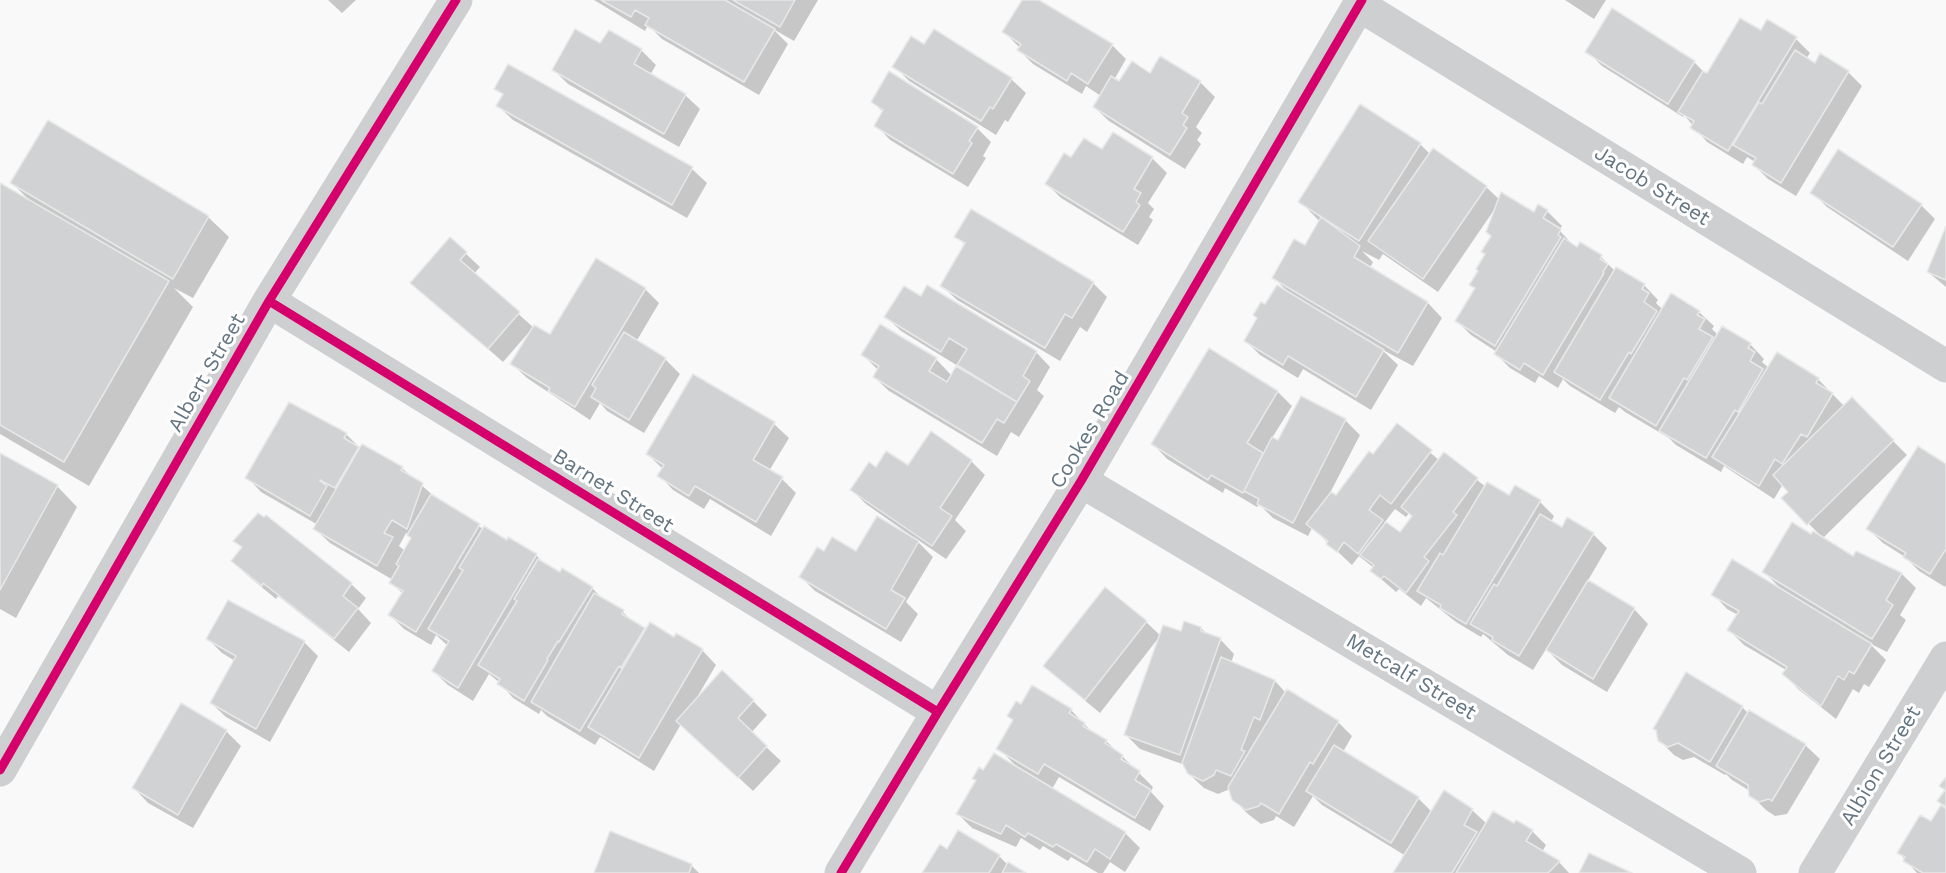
<!DOCTYPE html>
<style>
body{margin:0}
canvas{display:block;background:#f9f9f9}
</style>
<canvas width="1946" height="873"></canvas>
<script>
const ctx = document.querySelector('canvas').getContext('2d');
ctx.lineJoin = 'round';
function fill(path, color) { ctx.fillStyle = color; ctx.fill(path, 'evenodd'); }
const shape = rows => new Path2D(rows.map(r => 'M' + r).join(''));
function stroke(path, color, width, dash) { ctx.strokeStyle = color; ctx.lineWidth = width; ctx.lineCap = dash ? 'butt' : 'round'; ctx.setLineDash(dash || []); ctx.stroke(path); }
function label(font, color, halo, rows, align = 'center') {
  ctx.font = font + ' "Work Sans",sans-serif'; ctx.lineWidth = 6; ctx.setLineDash([]); ctx.textBaseline = 'middle'; ctx.strokeStyle = halo; ctx.fillStyle = color; for (const [text, x, y, turn = 0] of rows) {
    ctx.save(); ctx.translate(x, y); ctx.rotate((+turn || 0) * Math.PI / 180); ctx.textAlign = isNaN(turn) ? turn : align; if (halo) ctx.strokeText(text, 0, 0); ctx.fillText(text, 0, 0); ctx.restore();
  }
}
fill(shape([
 [328,0,356,0,342,13],
 [594,0,818,0,794,41,773,29,788,44,759,95,662,39,648,25,645,31],
 [1024,0,1037,0,1112,45,1126,59,1114,80,1120,84,1151,75,1161,58,1200,82,1215,97,1196,127,1202,133,1197,140,1201,144,1185,169,1109,121,1094,107,1101,96,1086,86,1082,94,1033,64,1019,50,1020,48,1004,32],
 [1565,0,1606,0,1594,19],
 [609,32,641,50,656,65,650,75,685,95,700,109,679,147,568,84,554,70,601,45],
 [1761,32,1796,39,1810,53,1806,59,1816,65,1848,72,1862,86,1796,196,1768,179,1754,165,1755,162,1747,157,1743,164,1707,142,1684,115,1683,117,1602,66,1587,51,1694,62,1706,74],
 [925,46,1011,79,1026,93,1008,122,1005,120,996,135,909,81,894,66],
 [509,66,692,169,707,183,687,218,513,120,498,106,504,96,496,89],
 [873,102,977,128,991,142,983,156,986,158,968,187,890,140,876,125,884,113],
 [1113,135,1152,158,1167,173,1148,203,1154,209,1149,217,1153,220,1138,245,1061,198,1047,184,1072,160,1103,151],
 [1420,144,1430,154,1433,150,1486,187,1500,200,1534,214,1547,211,1562,226,1559,230,1574,246,1601,257,1615,271,1644,285,1658,300,1656,303,1663,310,1671,295,1699,312,1714,326,1712,329,1718,335,1750,344,1764,359,1762,362,1769,368,1818,379,1845,407,1852,400,1907,455,1822,539,1853,558,1857,553,1902,574,1916,588,1900,615,1906,620,1887,652,1869,643,1886,660,1869,687,1864,684,1859,693,1853,689,1836,719,1798,689,1784,674,1786,670,1744,645,1729,630,1738,615,1727,609,1713,594,1781,589,1764,572,1812,536,1822,537,1783,498,1791,492,1783,484,1774,499,1724,466,1721,472,1676,445,1669,438,1625,412,1619,407,1615,413,1570,386,1563,379,1558,388,1539,376,1535,383,1510,368,1496,354,1497,352,1471,335,1457,321,1476,290,1471,285,1486,255,1492,237,1494,210,1438,292,1383,254,1379,260,1362,251,1373,262,1370,268,1428,303,1442,318,1413,366,1381,349,1398,365,1371,410,1303,369,1298,378,1260,355,1246,341,1266,306,1288,292,1274,278,1305,247,1320,222,1300,201],
 [12,183,208,217,229,237,193,298,174,288,193,307,89,486,0,434,0,185,31,202],
 [1812,192,1921,205,1935,219,1908,261,1827,207],
 [1946,230,1946,287,1928,272],
 [956,236,1093,283,1107,297,1087,332,1080,327,1060,361,957,300,942,286,966,246],
 [465,253,480,267,474,274,534,328,550,336,645,289,659,303,636,342,665,359,680,374,644,433,607,411,600,403,590,420,527,378,512,364,532,332,530,331,503,362,413,283],
 [886,317,1036,352,1050,367,1037,390,1044,396,1019,437,1011,432,997,456,889,391,874,377,878,370,863,355,936,359,952,376,958,366,901,331],
 [1209,350,1278,392,1292,406,1272,438,1279,442,1302,398,1346,421,1360,435,1330,493,1336,497,1373,456,1397,425,1439,460,1444,454,1486,487,1509,497,1540,502,1554,516,1551,522,1563,529,1593,534,1607,548,1587,582,1634,609,1648,624,1607,692,1562,665,1546,649,1533,670,1508,655,1483,634,1481,637,1456,622,1426,598,1421,606,1399,589,1396,592,1372,571,1374,568,1359,556,1352,565,1312,528,1308,536,1273,518,1259,504,1257,507,1225,488,1223,493,1167,459,1153,444],
 [1395,509,1406,517,1409,513,1413,517,1400,534,1384,523],
 [694,376,774,424,789,438,769,471,782,479,796,493,771,536,710,499,704,509,673,490,659,475,663,469,647,454],
 [346,434,361,449,402,468,436,498,483,529,508,542,509,539,536,555,547,566,592,588,604,600,623,612,634,623,646,631,675,639,702,650,716,665,696,699,753,701,767,715,751,733,781,761,753,791,681,724,654,771,600,737,595,745,547,716,541,710,539,714,513,698,500,683,489,674,473,701,448,685,433,671,448,646,436,635,431,645,404,629,390,615,403,594,391,582,393,580,330,543,315,529,318,525,261,492,247,477],
 [406,533,412,538,405,551,399,546],
 [0,454,57,486,77,507,16,618,0,609],
 [971,461,985,475,955,520,966,531,946,559,918,540,917,541,933,557,906,602,918,614,901,642,815,591,801,577,825,553,856,554,909,537,910,535,866,504,852,490,876,469],
 [1946,466,1946,585,1945,587,1919,571,1905,557,1883,543,1868,529],
 [266,517,351,584,366,598,358,609,371,623,349,652,278,596,276,599,247,575,233,561,243,548,235,540],
 [1146,622,1161,636,1201,628,1207,634,1220,639,1234,654,1231,663,1275,681,1286,693,1338,722,1352,736,1343,752,1418,798,1432,812,1472,810,1487,824,1514,825,1532,831,1546,845,1542,852,1559,862,1569,873,1395,873,1406,856,1322,805,1313,796,1294,827,1276,816,1274,820,1261,824,1248,814,1233,799,1230,789,1218,794,1204,788,1189,774,1185,765,1140,749,1126,735,1160,636,1100,713,1060,680,1045,666],
 [208,639,304,642,318,656,270,742,226,717,211,703,235,661,222,653],
 [182,705,226,731,241,746,193,828,148,803,134,788],
 [1021,706,1071,710,1094,734,1106,741,1122,756,1153,787,1151,792,1164,806,1150,831,1059,777,1052,789,1125,833,1140,848,1125,872,1110,862,1103,873,1098,873,1071,857,1068,861,1043,846,1040,850,1021,838,1016,847,972,828,958,814,977,782,974,779,984,772,1016,766,998,748,1014,721,1009,716],
 [1742,707,1749,714,1805,745,1820,759,1787,814,1775,816,1766,810,1751,795,1750,791,1732,780,1726,774,1725,775,1694,757,1683,760,1674,755,1659,740],
 [1946,792,1946,873,1917,873,1899,853,1931,823,1943,805],
 [947,851,999,856,1008,865,1023,873,924,873],
 [691,865,699,873,596,873]
]), '#0003');
const building = shape([
 [601,0,725,0,775,29,744,82,645,25,649,18,635,10,631,17,601,0],
 [733,0,795,0,780,27,733,0],
 [1022,0,1039,0,1113,44,1088,84,1071,73,1067,81,1017,50,1021,44,1002,32,1022,0],
 [1612,8,1695,61,1668,104,1585,52,1612,8],
 [1740,18,1761,30,1767,19,1797,37,1728,151,1690,128,1694,121,1678,112,1703,71,1707,73,1740,18],
 [575,29,600,43,609,30,642,49,634,64,686,94,664,134,552,70,575,29],
 [934,29,1012,78,993,109,990,107,981,121,892,67,911,36,924,44,934,29],
 [1795,50,1815,63,1820,53,1849,71,1781,183,1752,165,1756,158,1733,145,1759,102,1762,104,1795,50],
 [1160,56,1201,81,1182,113,1188,117,1183,125,1187,128,1170,155,1093,107,1111,76,1119,81,1132,61,1150,73,1160,56],
 [508,64,693,167,672,205,496,106,503,94,494,89,508,64],
 [889,71,978,127,969,141,972,143,953,174,874,126,883,110,871,102,889,71],
 [1360,104,1421,143,1359,241,1298,202,1360,104],
 [48,120,209,216,173,279,10,183,48,120],
 [1113,132,1153,157,1134,189,1141,193,1136,202,1140,205,1123,232,1045,184,1064,153,1071,157,1084,138,1102,149,1113,132],
 [1433,148,1487,186,1423,279,1368,241,1433,148],
 [1838,149,1922,204,1893,247,1810,193,1838,149],
 [0,183,169,281,64,462,0,425,0,183],
 [1501,192,1534,212,1538,204,1548,210,1543,218,1561,229,1558,235,1561,237,1495,346,1455,321,1475,288,1469,285,1478,271,1476,269,1485,254,1481,252,1491,236,1486,232,1501,192],
 [971,209,1094,282,1072,318,1065,314,1045,348,940,286,965,243,954,237,971,209],
 [1321,217,1360,246,1354,257,1428,302,1398,353,1272,278,1294,239,1305,245,1321,217],
 [1946,226,1946,280,1927,272,1946,226],
 [450,237,467,252,460,260,520,312,488,349,410,283,450,237],
 [1564,238,1577,247,1580,242,1602,255,1600,259,1608,264,1603,272,1604,273,1543,375,1524,363,1520,370,1494,354,1564,238],
 [596,258,646,288,575,407,548,391,550,388,510,364,534,325,550,334,596,258],
 [1616,267,1645,284,1642,289,1649,293,1644,302,1657,311,1631,354,1629,352,1600,400,1554,372,1616,267],
 [927,285,1037,351,1023,376,1030,381,1017,402,957,365,967,349,949,338,941,352,884,317,904,286,921,296,927,285],
 [1277,285,1384,350,1356,397,1288,356,1283,365,1244,341,1257,318,1253,315,1261,302,1265,304,1277,285],
 [1671,293,1700,311,1697,315,1705,319,1699,329,1713,337,1687,380,1684,378,1656,426,1609,398,1671,293],
 [880,324,937,358,929,371,947,382,956,366,1017,402,1004,423,997,419,982,443,873,377,879,366,861,355,880,324],
 [1722,326,1751,343,1748,348,1755,352,1750,361,1763,369,1738,412,1735,410,1706,458,1659,431,1722,326],
 [624,332,666,358,629,420,591,397,596,388,592,385,624,332],
 [1209,348,1278,391,1247,443,1263,453,1243,493,1211,475,1208,480,1151,444,1209,348],
 [1777,352,1819,378,1816,383,1833,393,1807,437,1801,434,1782,464,1775,459,1759,486,1712,457,1777,352],
 [693,374,775,422,753,460,783,477,756,522,695,486,689,496,657,476,664,465,646,454,693,374],
 [1301,396,1346,419,1293,523,1257,504,1259,499,1244,491,1272,437,1278,440,1301,396],
 [1852,397,1894,440,1807,525,1781,498,1788,492,1773,475,1852,397],
 [289,402,347,433,344,438,359,447,335,488,320,480,320,481,327,486,310,516,245,478,289,402],
 [1397,423,1432,450,1391,504,1380,495,1369,510,1383,520,1358,554,1344,542,1337,552,1326,544,1328,541,1306,524,1331,492,1336,495,1369,451,1373,454,1397,423],
 [931,431,972,460,940,508,952,516,932,546,850,490,869,462,876,467,886,451,908,465,931,431],
 [362,444,403,467,401,470,423,483,407,529,392,520,384,533,393,537,377,566,313,529,362,444],
 [1918,446,1946,464,1946,549,1930,574,1903,557,1906,553,1866,529,1918,446],
 [1444,452,1478,478,1453,512,1457,515,1424,557,1429,561,1406,593,1384,576,1381,579,1370,571,1374,565,1360,555,1386,522,1400,532,1412,516,1401,507,1444,452],
 [0,453,58,485,0,590,0,453],
 [1487,482,1509,495,1515,485,1541,500,1466,624,1440,608,1441,605,1417,591,1440,553,1443,555,1487,482],
 [431,494,480,524,416,632,388,615,403,591,389,583,399,566,396,564,411,538,407,535,431,494],
 [258,513,264,517,266,515,352,583,343,596,358,608,334,639,263,583,262,586,231,561,242,547,233,541,258,513],
 [1540,514,1562,527,1567,517,1594,533,1519,656,1492,640,1493,637,1470,624,1494,584,1497,586,1540,514],
 [877,516,919,541,891,590,905,598,886,629,799,577,817,547,824,551,832,537,856,551,877,516],
 [1792,522,1811,534,1813,531,1853,556,1856,551,1902,573,1886,600,1893,605,1872,639,1762,572,1792,522],
 [484,526,507,540,508,537,537,554,458,688,432,671,449,641,428,629,463,570,459,568,484,526],
 [538,559,560,572,562,568,593,587,559,642,558,641,547,659,548,660,524,701,497,684,500,679,478,665,517,601,514,599,538,559],
 [1732,559,1872,644,1854,674,1849,671,1844,680,1838,676,1821,706,1782,674,1787,667,1727,630,1739,611,1711,595,1732,559],
 [1588,580,1635,608,1593,679,1546,650,1588,580],
 [1105,587,1147,621,1085,700,1043,666,1105,587],
 [594,593,624,610,622,614,645,628,621,668,619,666,580,731,531,702,594,593],
 [228,600,305,641,256,729,210,703,236,656,206,639,228,600],
 [1184,621,1201,627,1201,631,1221,638,1180,755,1124,735,1163,625,1181,631,1184,621],
 [650,622,674,637,676,633,703,649,639,758,588,727,650,622],
 [1221,657,1275,680,1260,720,1254,717,1241,750,1245,751,1231,776,1216,770,1214,775,1203,781,1188,774,1182,763,1221,657],
 [722,670,754,700,738,718,767,746,738,778,676,721,722,670],
 [1686,672,1743,706,1710,762,1678,743,1668,747,1658,741,1656,730,1653,729,1686,672],
 [1032,685,1072,709,1069,713,1085,723,1083,726,1107,740,1105,743,1123,755,1121,759,1140,771,1135,780,1151,790,1135,818,1044,764,1038,774,996,749,1013,720,1007,716,1016,701,1021,704,1032,685],
 [1287,689,1339,721,1313,764,1310,762,1279,814,1261,803,1259,806,1246,810,1232,800,1228,787,1287,689],
 [181,703,227,730,178,815,132,788,181,703],
 [1749,710,1806,744,1772,801,1769,799,1759,802,1749,796,1748,785,1716,766,1749,710],
 [1334,745,1419,797,1391,843,1306,791,1334,745],
 [994,753,1126,832,1110,859,1095,849,1087,862,1056,844,1053,847,1028,833,1025,837,1006,825,1001,834,956,814,976,780,972,779,979,767,983,770,994,753],
 [1946,777,1946,807,1937,801,1945,790,1939,786,1946,777],
 [1444,790,1473,809,1464,825,1477,832,1452,873,1393,873,1444,790],
 [1941,805,1946,809,1946,873,1923,873,1903,861,1905,857,1897,853,1920,815,1931,821,1941,805],
 [1493,811,1514,823,1516,820,1533,830,1526,841,1560,861,1548,873,1456,873,1493,811],
 [958,830,1000,855,989,873,922,873,940,844,947,849,958,830],
 [610,831,692,864,689,873,594,873,610,831],
 [1589,853,1632,873,1579,873,1589,853],
 [1008,862,1026,873,1002,873,1008,862]
]);
fill(building, '#d0d2d3');
stroke(building, '#e8e8e8', 1.5);
stroke(shape([
 [1359,5,1946,366],
 [269,301,938,712],
 [1081,481,1740,873],
 [0,770,269,301,456,0],
 [841,873,938,712,1081,481,1362,0],
 [1815,873,1946,658]
]), '#cecfd0', 33);
stroke(shape([
 [269,301,938,712],
 [0,770,269,301,456,0],
 [841,873,938,712,1081,481,1362,0]
]), '#d6006c', 9);
label('21px', '#657683', '#fff', [
 ["Jacob Street",1652,186,32],
 ["Albert Street",207,373,-60],
 ["Cookes Road",1090,430,-59],
 ["Barnet Street",613,491,32],
 ["Metcalf Street",1411,677,31],
 ["Albion Street",1881,766,-59]
]);
</script>
